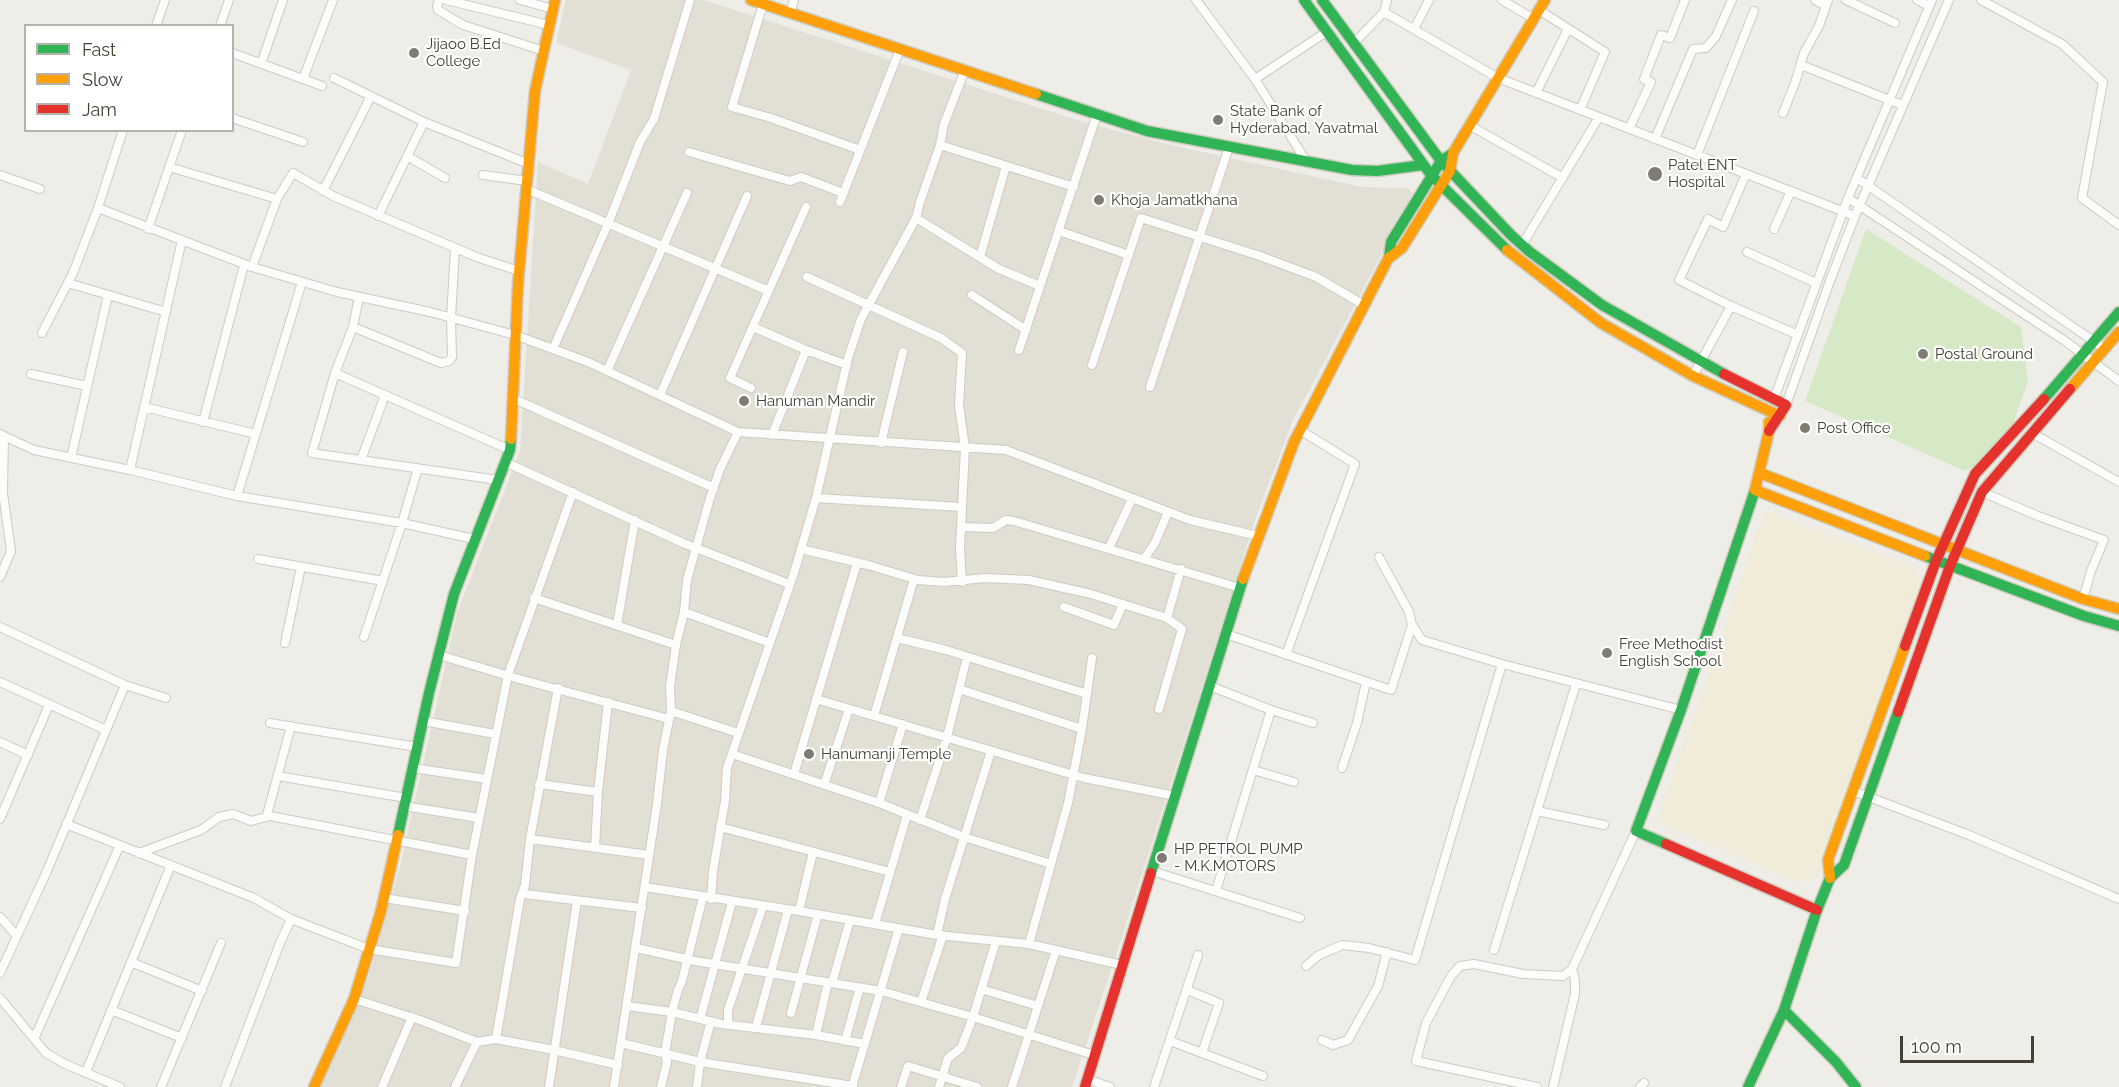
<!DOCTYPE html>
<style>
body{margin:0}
#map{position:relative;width:2119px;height:1087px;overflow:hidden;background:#eeede7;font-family:Raleway,sans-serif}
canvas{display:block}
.legend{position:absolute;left:24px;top:24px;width:210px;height:108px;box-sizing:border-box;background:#fff;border:2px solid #b4b3ae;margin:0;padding:8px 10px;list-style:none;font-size:18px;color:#434034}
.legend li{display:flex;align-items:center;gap:12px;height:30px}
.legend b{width:30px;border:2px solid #b4b3ae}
.scale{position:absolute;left:1900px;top:1036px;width:134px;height:27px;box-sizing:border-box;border:3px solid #434034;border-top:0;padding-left:8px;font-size:18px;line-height:21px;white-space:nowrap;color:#434034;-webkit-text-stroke:4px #fff;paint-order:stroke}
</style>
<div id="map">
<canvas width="2119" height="1087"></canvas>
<ul class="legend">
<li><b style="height:8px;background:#30b455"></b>Fast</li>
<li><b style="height:8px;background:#ff9f0a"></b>Slow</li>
<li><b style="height:8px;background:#e5322d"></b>Jam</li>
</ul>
<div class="scale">100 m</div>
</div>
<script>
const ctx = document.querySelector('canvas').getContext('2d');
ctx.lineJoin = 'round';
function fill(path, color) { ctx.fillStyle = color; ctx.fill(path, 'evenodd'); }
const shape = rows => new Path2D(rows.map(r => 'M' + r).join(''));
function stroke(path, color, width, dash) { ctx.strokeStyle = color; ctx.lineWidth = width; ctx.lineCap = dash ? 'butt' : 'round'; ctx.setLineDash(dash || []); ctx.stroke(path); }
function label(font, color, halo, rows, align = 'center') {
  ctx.font = font + ' Raleway,sans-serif'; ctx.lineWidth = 4.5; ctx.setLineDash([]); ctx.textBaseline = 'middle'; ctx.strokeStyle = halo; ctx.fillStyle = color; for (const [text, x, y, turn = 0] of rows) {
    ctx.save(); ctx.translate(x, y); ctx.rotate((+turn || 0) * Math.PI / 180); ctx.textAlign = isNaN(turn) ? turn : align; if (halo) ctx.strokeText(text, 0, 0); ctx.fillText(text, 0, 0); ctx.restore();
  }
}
fill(shape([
 [566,0,704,0,1083,122,1167,144,1361,187,1407,188,1414,194,1293,420,1255,520,1116,955,1072,1087,320,1087,368,978,400,867,457,613,520,451,538,162,588,184,631,70,556,43]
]), '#e2e0d4');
fill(shape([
 [1765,510,1912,566,1924,589,1817,878,1797,882,1657,822]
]), '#f1ebda');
fill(shape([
 [1866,229,2021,327,2028,381,2014,422,1990,457,1965,471,1805,401]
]), '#d6e9c7');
const street = shape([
 [439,0,437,6,438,10,463,25,544,51],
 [446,0,549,25],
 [520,0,553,9],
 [1196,0,1255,79,1306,161],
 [1502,0,1534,19],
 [1815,0,1826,6],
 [1846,0,1895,23],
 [1917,0,1929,6],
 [1981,0,2062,44,2103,82,2082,198,2119,225],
 [763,4,732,107,771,118,860,150],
 [1539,10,1605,52,1580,110],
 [1384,12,1498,78,1855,216],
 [790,13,794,0],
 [156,26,165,0],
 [220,26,229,0],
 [1414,29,1429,0],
 [1355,42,1384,12,1387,0],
 [232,53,322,86],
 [261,64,283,0],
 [1801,65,1902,105],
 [334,78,424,122,529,164],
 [303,79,333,0],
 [1255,79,1328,31],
 [1536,93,1568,29],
 [1783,113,1795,83,1804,53,1819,26,1828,0],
 [232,118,303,142],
 [1469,125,1563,178],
 [1629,129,1651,82,1644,79,1661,35,1670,38,1685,0],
 [1655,139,1693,49,1706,48,1716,36,1732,0],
 [940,145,1074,187],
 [689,152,790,181,801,177,843,193],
 [1697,155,1754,11],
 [407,156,445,178],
 [169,167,277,199],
 [1746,174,1723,227,1708,219,1679,280,1731,306,1798,335],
 [0,175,40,189],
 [483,175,527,181],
 [1857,178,2105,349],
 [526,189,769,291],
 [323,191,370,98],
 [1848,198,2065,341,2119,381],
 [840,202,900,49],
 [98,208,252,267,337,292,430,312,515,335,588,362,738,432,1006,450,1190,520,1258,536],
 [378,216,424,122],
 [916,218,999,269,1040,286],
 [148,229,182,130],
 [1774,229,1791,191],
 [1059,231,1129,255],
 [1522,245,1599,117],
 [1747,252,1816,283],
 [980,257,1006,166],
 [252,267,277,199,293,173,333,196,479,258,519,271],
 [807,277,941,338,962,353,959,405,965,448,960,548,962,582],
 [68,283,166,312],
 [972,295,1026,330],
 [359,297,353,327,335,373,312,453,498,480],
 [353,327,441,363,449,361,452,357,451,318,455,248],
 [753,327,806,350,847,365],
 [42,333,73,273,98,208,123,130],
 [553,349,608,224,640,142,654,119,690,0],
 [1019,350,1097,114],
 [1092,365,1141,218,1260,256,1316,277,1364,305],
 [607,371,687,193],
 [335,373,510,450],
 [31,374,87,386],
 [1693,376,1731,306],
 [1150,387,1229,147],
 [751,388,730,378,806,207],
 [660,395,747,196],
 [512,398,714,488],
 [1774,399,1848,198,1932,0],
 [1786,405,1830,281,1855,216,1949,0],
 [144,407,256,434],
 [203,422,244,265],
 [2032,433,2119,482],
 [0,434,34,450,130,470,237,496,402,523,474,539],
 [772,435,806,350],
 [881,443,903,352],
 [71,458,108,295],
 [361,460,385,395],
 [505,462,683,543,789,584],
 [130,470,182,240],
 [1982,492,2038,516,2104,540,2091,571,2083,599],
 [237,496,302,282],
 [816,498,961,507],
 [961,527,993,528,1006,520,1014,521,1240,588],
 [1109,548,1132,499],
 [801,549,868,565,918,580,944,582,985,578,1029,580,1091,594,1167,618,1182,629,1159,709],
 [1379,557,1409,612,1412,625,1422,640,1502,664,1681,710],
 [258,559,383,581],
 [1144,559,1155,543,1168,512],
 [0,577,11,551,3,493,4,437],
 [534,598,676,645],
 [1064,607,1114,625,1123,604],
 [684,612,770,643],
 [1167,618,1181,569],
 [617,625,635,520],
 [0,627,125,685,166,698],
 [1226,634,1391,690,1412,625],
 [364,637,402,523,418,468],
 [897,638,946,650,1087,694],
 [285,643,301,567],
 [439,655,519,679,669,719],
 [1286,655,1355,464,1300,430],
 [0,682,106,730],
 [1210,686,1271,710,1313,723],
 [959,689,1082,729],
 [816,699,1084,778,1175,796],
 [671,711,738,733],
 [874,716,914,579],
 [423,721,495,734],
 [270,723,417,747],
 [0,742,28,755],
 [732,754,879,803,964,837,1051,864],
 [413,768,487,779],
 [1342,768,1357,723,1366,682],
 [1253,770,1294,782],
 [794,774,857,563],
 [278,776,406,798],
 [539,784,598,792],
 [824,785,849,709],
 [1853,791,1969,835,2119,899],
 [879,803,903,724],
 [404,806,479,818],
 [1537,811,1604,825],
 [267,815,291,726],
 [0,819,49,705],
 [920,820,947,737,967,657],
 [66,824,254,898,291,919,369,949,456,963,472,855,508,675,573,492],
 [720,827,890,872],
 [530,839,649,855],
 [595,848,598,792,608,702],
 [139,853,201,830,219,817,233,814,251,821,270,816,472,855],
 [1152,871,1300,918],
 [645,887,799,911,937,935,1029,944,1122,965],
 [1216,891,1271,710],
 [524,894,642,908],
 [384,898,465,911],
 [711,899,713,871,725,801,727,768,794,573,816,498,848,358,861,319,916,218,920,202,940,145,944,124,965,70],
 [799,911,813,852],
 [0,917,17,936],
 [875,924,907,815],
 [937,935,945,899,991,751],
 [1029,944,1068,803,1082,729,1092,658],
 [636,948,695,961,881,991,973,1017,1094,1055],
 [1494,950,1576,684],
 [131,962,202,991],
 [1306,966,1319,955,1342,945,1369,948,1415,960,1502,664],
 [0,973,47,871,125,685],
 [832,983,850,920],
 [981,989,1038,1006],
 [1187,990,1219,1003,1202,1053],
 [0,998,46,1053,65,1064,120,1087],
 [354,999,420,1020,477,1042,496,1039,554,1050,618,1065],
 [921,1002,943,935],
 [627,1006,672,1012,721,1024,816,1035,865,1044],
 [111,1010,182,1038],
 [791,1013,818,914],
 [700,1019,732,902],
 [728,1024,728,1010,763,906],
 [756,1027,788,910],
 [816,1035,828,982],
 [34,1039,120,845],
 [496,1039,520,899,525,885,530,839,558,688],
 [1322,1040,1333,1045,1348,1040,1378,986,1387,952],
 [845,1041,860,987],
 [1170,1041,1263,1076],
 [621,1043,700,1062,853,1086],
 [86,1072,171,865],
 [1087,1079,1110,1087],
 [161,1087,221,943],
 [225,1087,280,943,291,919],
 [382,1087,412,1017],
 [455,1087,477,1042],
 [549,1087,577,901],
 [614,1087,657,804,663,750,671,711,670,686,676,645,684,612,687,580,710,498,720,469,738,432],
 [661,1087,667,1062,665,1053,672,1012,678,990,682,981,703,897],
 [697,1087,700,1062,711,1021],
 [852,1087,899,928],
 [901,1087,908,1066,977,1087],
 [939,1087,948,1058,961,1048,973,1017,996,941],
 [1012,1087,1056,950],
 [1154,1087,1198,955],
 [1537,1087,1416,1061,1426,1023,1451,976,1460,966,1474,964,1523,974,1563,976,1572,969,1636,831],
 [1553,1087,1575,994,1575,980,1572,969],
 [1640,1087,1644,1083]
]);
const fast = shape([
 [1304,0,1431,175,1507,250],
 [1322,0,1441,161,1511,235,1530,252,1602,305,1724,374],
 [1036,94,1147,131,1352,170,1377,171,1423,165],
 [1389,257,1391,242,1441,161,1453,153],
 [2044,399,2119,312],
 [1925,556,2084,616,2119,626],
 [398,835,429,693,454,594,510,450,511,439],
 [1666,844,1636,831,1681,710,1755,490],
 [1151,873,1243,579],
 [1748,1087,1784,1010],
 [1856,1087,1836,1062,1784,1010,1817,910,1830,878,1844,865,1898,712]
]);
const slow = shape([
 [751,0,1036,94],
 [1507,250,1601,323,1693,376,1780,416],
 [1389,258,1402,248,1450,171,1453,153,1545,0],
 [2070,389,2119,332],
 [1769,422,1769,431,1755,490,1925,556],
 [511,439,518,284,535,91,555,0],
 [1760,473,2083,599,2119,609],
 [1243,579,1294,442,1389,257],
 [1830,878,1828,860,1905,646],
 [314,1087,354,999,381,911,398,835]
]);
const jam = shape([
 [1724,374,1786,405,1769,431],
 [1905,646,1936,561,1975,474,2044,399],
 [1898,712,1950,566,1982,492,2070,389],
 [1666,844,1817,910],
 [1085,1087,1151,873]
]);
stroke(street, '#cccbc5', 10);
stroke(fast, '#cdccbe', 13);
stroke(slow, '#cdccbe', 13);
stroke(jam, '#cdccbe', 13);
stroke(street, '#fcfcfb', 8);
stroke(fast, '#30b455', 10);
stroke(slow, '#ff9f0a', 10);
stroke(jam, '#e5322d', 10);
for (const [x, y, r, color] of [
 [414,53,6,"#7f7d73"],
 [1218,120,6,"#7f7d73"],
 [1655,174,8,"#7f7d73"],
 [1099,200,6,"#7f7d73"],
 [1923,354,6,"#7f7d73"],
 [744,401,6,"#7f7d73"],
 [1805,428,6,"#7f7d73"],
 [1607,653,6,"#7f7d73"],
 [809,754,6,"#7f7d73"],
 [1162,858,6,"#7f7d73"]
]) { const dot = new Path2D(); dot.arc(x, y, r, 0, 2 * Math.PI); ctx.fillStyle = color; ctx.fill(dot); stroke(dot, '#fff', 2); }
label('15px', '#434034', '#fff', [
 ["Jijaoo B.Ed",426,44],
 ["College",426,61],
 ["State Bank of",1230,111],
 ["Hyderabad, Yavatmal",1230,128],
 ["Patel ENT",1668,165],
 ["Hospital",1668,182],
 ["Khoja Jamatkhana",1111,200],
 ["Postal Ground",1935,354],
 ["Hanuman Mandir",756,401],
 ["Post Office",1817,428],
 ["Free Methodist",1619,644],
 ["English School",1619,661],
 ["Hanumanji Temple",821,754],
 ["HP PETROL PUMP",1174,849],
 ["- M.K.MOTORS",1174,866]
], 'left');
</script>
